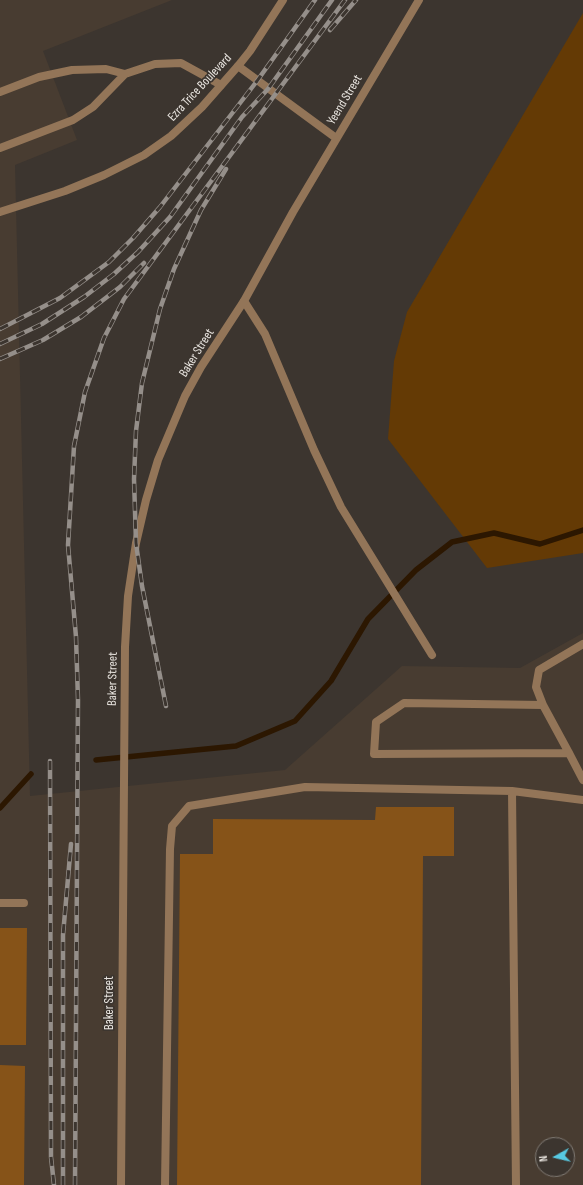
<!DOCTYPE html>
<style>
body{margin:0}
#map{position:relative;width:583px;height:1185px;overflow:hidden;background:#3c352f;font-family:"Sofia Sans Condensed",sans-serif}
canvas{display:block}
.north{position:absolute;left:535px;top:1137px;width:40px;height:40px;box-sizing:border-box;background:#3c352f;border:1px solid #817b75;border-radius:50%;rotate:262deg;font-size:11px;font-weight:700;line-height:16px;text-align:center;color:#e8e4df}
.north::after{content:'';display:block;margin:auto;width:14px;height:18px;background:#57c9e2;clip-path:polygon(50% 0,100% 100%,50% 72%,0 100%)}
</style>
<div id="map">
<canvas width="583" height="1185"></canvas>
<div class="north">N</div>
</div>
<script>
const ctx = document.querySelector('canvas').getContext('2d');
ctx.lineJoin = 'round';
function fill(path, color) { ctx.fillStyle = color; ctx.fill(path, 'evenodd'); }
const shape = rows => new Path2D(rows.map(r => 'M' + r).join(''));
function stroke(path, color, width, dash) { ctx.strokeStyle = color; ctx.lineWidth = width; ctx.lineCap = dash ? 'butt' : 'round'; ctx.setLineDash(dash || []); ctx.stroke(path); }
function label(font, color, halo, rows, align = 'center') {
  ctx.font = font + ' "Sofia Sans Condensed",sans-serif'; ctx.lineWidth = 3.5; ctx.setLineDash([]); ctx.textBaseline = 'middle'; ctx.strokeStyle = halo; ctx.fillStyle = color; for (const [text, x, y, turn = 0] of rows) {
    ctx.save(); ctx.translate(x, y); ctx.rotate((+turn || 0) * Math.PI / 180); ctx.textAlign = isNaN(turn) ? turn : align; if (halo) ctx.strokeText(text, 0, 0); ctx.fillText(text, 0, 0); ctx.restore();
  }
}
fill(shape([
 [0,0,172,0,43,51,77,140,15,165,30,796,285,770,402,666,520,668,583,633,583,1185,0,1185],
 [543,1145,567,1145,567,1169,543,1169]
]), '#483c31');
fill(shape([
 [583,13,583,553,487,568,388,439,394,361,407,312]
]), '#643a05');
stroke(shape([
 [96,760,236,746,295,721,331,681,368,619,416,570,452,542,494,533,540,544,583,530],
 [0,808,31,774]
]), '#2c1701', 5.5);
fill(shape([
 [376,807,454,807,454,856,423,856,421,1185,177,1185,180,854,213,854,213,819,375,820],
 [0,928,27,928,26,1045,0,1045],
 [0,1065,25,1066,24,1185,0,1185]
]), '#865318');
stroke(shape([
 [0,92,39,77,72,70,106,69,125,74],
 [0,148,73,120,93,107,125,74,155,64,181,63,221,85],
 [244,301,265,334,314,450,341,507,432,655],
 [543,705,536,687,539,670,583,644],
 [569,753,374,754,376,722,404,703,543,705,569,753,583,780],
 [512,791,516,1185],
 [165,1185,170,849,172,826,189,806,305,787,512,791,583,800]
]), '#937558', 8);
stroke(shape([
 [283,0,250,51,238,66,336,138],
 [0,903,24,903],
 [121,1185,125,647,128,596,136,543,146,500,158,460,185,396,201,367,244,301,293,212,419,0]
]), '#937558', 8);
stroke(shape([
 [0,212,65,191,104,175,144,155,171,136,202,107,238,66]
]), '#937558', 8);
const rail = shape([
 [330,30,356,0],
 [0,329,60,298,109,262,133,238,160,207,257,81,315,0],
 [0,344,42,324,84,297,114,274,138,252,170,217,242,117,268,89,332,0],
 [0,359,43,340,81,317,120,287,144,263],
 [166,706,142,586,136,543,134,479,136,431,142,383,160,309,174,269,201,210,226,169],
 [50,761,51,1157,54,1185],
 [63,1185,63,935,71,844],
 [75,1185,78,700,76,637,68,545,74,446,85,392,104,338,124,299,345,0]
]);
stroke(rail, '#958f8a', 4.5);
stroke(rail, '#3c352f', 3, [9]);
label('13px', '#e8e4df', '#3c352f', [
 ["Ezra Trice Boulevard",200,88,-47],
 ["Yeend Street",345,100,-59],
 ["Baker Street",197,353,-58],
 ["Baker Street",113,679,-89],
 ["Baker Street",110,1003,-90]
]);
</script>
